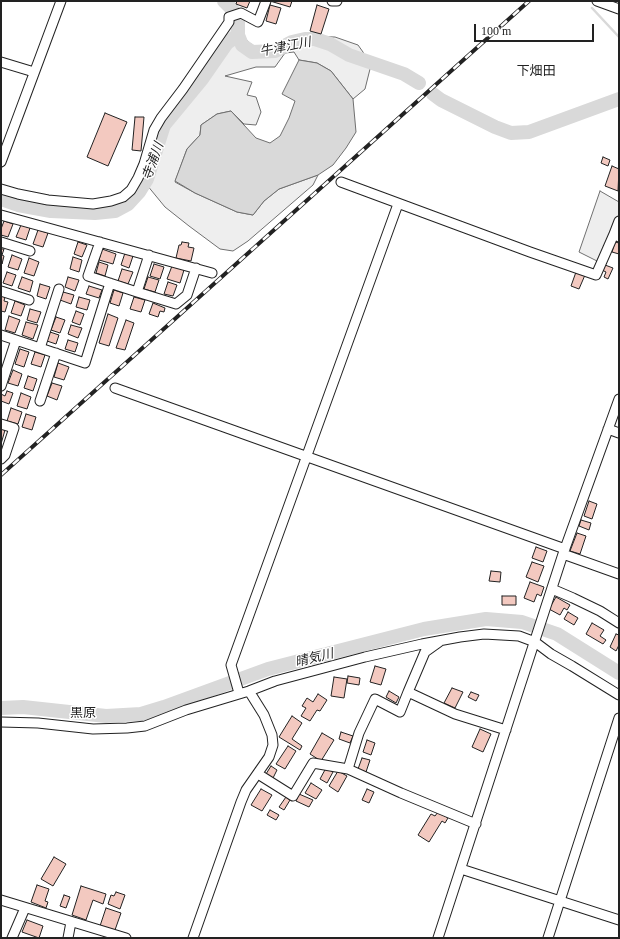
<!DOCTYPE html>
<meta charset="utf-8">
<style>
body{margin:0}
#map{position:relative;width:620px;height:939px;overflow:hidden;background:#fff;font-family:Georgia,serif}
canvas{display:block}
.frame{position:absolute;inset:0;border:2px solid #222;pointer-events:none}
.scale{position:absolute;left:474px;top:24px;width:120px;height:18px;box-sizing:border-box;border:2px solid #222;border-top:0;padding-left:5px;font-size:12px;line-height:14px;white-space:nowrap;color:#222;-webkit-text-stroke:3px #fff;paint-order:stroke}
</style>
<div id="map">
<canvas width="620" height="939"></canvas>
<div class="frame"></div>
<div class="scale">100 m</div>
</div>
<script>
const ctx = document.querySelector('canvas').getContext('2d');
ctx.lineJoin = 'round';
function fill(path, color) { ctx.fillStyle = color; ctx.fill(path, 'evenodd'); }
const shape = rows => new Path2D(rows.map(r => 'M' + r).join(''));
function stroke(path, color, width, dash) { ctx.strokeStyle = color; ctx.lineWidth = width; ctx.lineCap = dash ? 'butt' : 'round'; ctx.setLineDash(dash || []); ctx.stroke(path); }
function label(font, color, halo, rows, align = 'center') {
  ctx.font = font + ' Georgia,"Noto Sans JP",serif'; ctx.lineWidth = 3; ctx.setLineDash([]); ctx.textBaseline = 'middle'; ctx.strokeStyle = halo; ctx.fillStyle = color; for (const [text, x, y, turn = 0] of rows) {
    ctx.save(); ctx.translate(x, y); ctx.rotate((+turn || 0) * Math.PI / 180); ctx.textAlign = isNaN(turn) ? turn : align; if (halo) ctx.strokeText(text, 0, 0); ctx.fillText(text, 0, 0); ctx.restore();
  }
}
const green = shape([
 [236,19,243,24,245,39,256,48,282,44,300,36,335,37,358,45,363,52,370,69,365,89,353,99,331,71,317,63,299,60,294,52,285,53,275,67,256,67,225,76,252,82,247,95,256,97,261,112,256,125,244,124,231,111,217,114,201,125,200,135,187,149,175,182,195,193,237,212,253,215,264,201,279,189,318,175,313,185,248,241,233,251,220,249,189,226,165,207,142,179,161,122,231,23,236,19],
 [600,191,619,202,619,214,599,262,579,252,600,191]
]);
fill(green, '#eee');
stroke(green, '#6f6f6f', 1);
const water = shape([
 [299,60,317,63,331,71,353,99,356,132,346,148,333,165,318,175,279,189,264,201,253,215,237,212,195,193,175,181,187,149,200,135,201,125,217,114,231,111,256,138,270,143,280,136,289,118,295,101,282,94,299,60]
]);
fill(water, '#d9d9d9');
stroke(water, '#6f6f6f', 1);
stroke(shape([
 [592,8,619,37]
]), '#d9d9d9', 2.5);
stroke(shape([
 [224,1,232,9,238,22,238,35,242,45,252,52,275,51,292,42,305,39,315,39,330,44,349,55,404,74,419,83],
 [433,94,441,100,495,127,511,133,529,132,619,99],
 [1,199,18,205,51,211,95,213,115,211,128,204,139,192,147,179,164,125,202,79,227,43,238,35],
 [1,708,23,707,106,716,141,714,164,707,268,669,424,629,486,619,522,622,557,634,619,673]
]), '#d9d9d9', 14);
const building = shape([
 [237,1,250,1,247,8,236,4,237,1],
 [270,1,292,1,290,7,270,1],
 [270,5,281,8,276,24,266,21,270,5],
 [317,5,329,9,321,34,310,31,317,5],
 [105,113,127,122,108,166,87,157,105,113],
 [135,117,144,117,141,151,132,150,135,117],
 [603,157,610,160,608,166,601,163,603,157],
 [612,166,619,169,618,191,605,186,612,166],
 [4,221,13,224,8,237,1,235,1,229,4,221],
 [21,225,30,228,26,240,16,237,21,225],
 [38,230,48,233,43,247,33,244,38,230],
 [78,242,87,245,82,257,74,254,78,242],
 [182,242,189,243,188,247,194,248,191,261,176,258,179,245,181,245,182,242],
 [615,242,619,243,619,254,612,252,615,242],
 [1,249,4,249,2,255,4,256,2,264,1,249],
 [102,249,116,254,113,264,99,260,102,249],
 [125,253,133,256,129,268,121,265,125,253],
 [12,255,22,259,18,270,8,267,12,255],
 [73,257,82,260,79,272,70,269,73,257],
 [29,258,39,262,34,276,24,273,29,258],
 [99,262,108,265,105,276,96,273,99,262],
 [154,264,164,267,160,279,150,276,154,264],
 [605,265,613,268,608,279,604,277,606,272,602,270,605,265],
 [172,266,184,270,180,283,167,279,172,266],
 [122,269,133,272,128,284,118,281,122,269],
 [7,272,16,275,12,286,3,283,7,272],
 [576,272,585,275,579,289,571,286,576,272],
 [22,277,33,281,30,292,18,288,22,277],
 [68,277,79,280,75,291,65,287,68,277],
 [148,277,159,280,155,292,144,289,148,277],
 [168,282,177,285,173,296,164,294,168,282],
 [40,284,50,287,46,299,37,296,40,284],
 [89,286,102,290,99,298,86,294,89,286],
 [114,290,123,293,119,306,110,303,114,290],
 [63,292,74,295,71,304,60,300,63,292],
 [1,295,5,297,4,301,8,302,5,312,1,311,1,295],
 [79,297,90,300,87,310,76,307,79,297],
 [134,297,145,300,141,312,130,309,134,297],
 [15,301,25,305,21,316,11,313,15,301],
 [153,303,165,308,164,312,160,311,158,317,149,314,153,303],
 [30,309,41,312,37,323,27,320,30,309],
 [76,311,84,314,80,325,72,322,76,311],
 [108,314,118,318,109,346,99,343,108,314],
 [9,316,20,320,15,333,5,330,9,316],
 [56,317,65,320,60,333,51,330,56,317],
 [126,320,134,323,125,350,116,348,126,320],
 [26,322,38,325,33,339,22,335,26,322],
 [71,325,82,328,78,338,68,334,71,325],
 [50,332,59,335,56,344,47,341,50,332],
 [68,340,78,343,75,352,65,349,68,340],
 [20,349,29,352,24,367,15,364,20,349],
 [35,352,45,355,41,367,31,364,35,352],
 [58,363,69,367,64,380,54,377,58,363],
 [13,370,22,374,18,386,8,383,13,370],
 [28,376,37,379,33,391,24,388,28,376],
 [52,383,62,386,57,400,47,396,52,383],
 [7,391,13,393,9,404,1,401,1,394,5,396,7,391],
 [21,393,31,397,27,409,17,406,21,393],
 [11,408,22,412,18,424,7,421,11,408],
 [26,414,36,417,32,430,22,427,26,414],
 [1,429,5,430,1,444,1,429],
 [589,501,597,504,592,519,584,516,589,501],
 [581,520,591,523,589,530,579,526,581,520],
 [577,533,586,536,580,554,570,551,577,533],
 [536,547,547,551,543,562,532,558,536,547],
 [532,562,544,566,538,582,526,577,532,562],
 [491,571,501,572,500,582,489,581,491,571],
 [530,582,544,587,541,596,537,594,534,602,524,598,530,582],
 [502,596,516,596,516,605,502,605,502,596],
 [556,597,570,605,567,610,564,608,560,615,549,609,556,597],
 [568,612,578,618,574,625,564,619,568,612],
 [592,623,604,630,600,636,606,640,603,644,586,634,592,623],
 [616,634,619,635,619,645,616,651,610,647,616,634],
 [375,666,386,669,381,685,370,682,375,666],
 [348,676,360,678,359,685,347,683,348,676],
 [334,677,347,679,344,698,331,696,334,677],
 [452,688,463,692,455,708,444,703,452,688],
 [389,691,399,697,396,703,386,697,389,691],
 [471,692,479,695,476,701,468,697,471,692],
 [318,694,327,700,320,711,317,710,310,721,301,716,306,708,302,706,307,698,313,702,318,694],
 [292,716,302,723,292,739,302,746,300,750,279,737,292,716],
 [480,729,491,734,483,752,472,747,480,729],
 [341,732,353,736,350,743,339,739,341,732],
 [322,733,334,740,321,761,310,754,322,733],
 [367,740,375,743,371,755,363,752,367,740],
 [288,746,296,751,285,769,276,764,288,746],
 [362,758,370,760,366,772,358,769,362,758],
 [271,766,277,770,273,778,266,774,271,766],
 [326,768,333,772,327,783,320,779,326,768],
 [338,771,347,776,338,792,329,786,338,771],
 [311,783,322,790,316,799,305,793,311,783],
 [261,789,272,795,262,811,251,805,261,789],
 [367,789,374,792,369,803,362,800,367,789],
 [299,794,313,800,309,807,296,801,299,794],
 [286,797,290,800,284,810,279,807,286,797],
 [270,810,279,815,276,820,267,815,270,810],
 [438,812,448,818,445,823,442,821,429,842,418,835,431,814,435,816,438,812],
 [54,857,66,864,53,886,41,879,54,857],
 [37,885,49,889,45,901,48,902,46,908,31,902,37,885],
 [81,886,106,894,103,904,93,900,86,920,72,915,81,886],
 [116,892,125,895,120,909,108,904,111,895,114,896,116,892],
 [64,895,70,897,66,908,60,906,64,895],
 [106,908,121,913,115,930,100,926,106,908],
 [27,920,43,926,39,938,22,932,27,920]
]);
fill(building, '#f3c9c0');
stroke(building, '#222', 1);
const minor = shape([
 [332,1,337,1],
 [597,1,619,9],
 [1,62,34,72],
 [1,162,61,1],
 [341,182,530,252,596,275,614,234,619,237],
 [1,189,18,194,48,200,93,204,111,201,123,197,131,190,138,178,144,164,154,130,161,118,183,89,229,22,229,17,241,13,258,22,266,1],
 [1,215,212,273],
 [614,234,619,221],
 [1,242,30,251],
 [100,242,88,276,137,292,149,255],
 [1,291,29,300],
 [137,292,176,304,187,295,196,268],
 [1,335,85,363,110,283],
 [40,348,59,289],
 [1,386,16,340],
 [115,388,565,549],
 [40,401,56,353],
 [1,424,14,428,5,455,1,459],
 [608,429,619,433],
 [563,554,619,574],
 [552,589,573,598,600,611,619,623],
 [408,692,425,652,439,642],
 [239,693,231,665,398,204],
 [1,722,38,723,93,729,127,728,145,726,186,710,249,691,275,681,365,657,422,644,460,637,484,634,519,636,535,642,551,654,572,666,619,695],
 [348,769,359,733,375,699,400,712,408,692,455,714,506,730],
 [258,774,293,796,313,763,348,769,401,793,476,824],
 [461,869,619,920],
 [1,900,126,938],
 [12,938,25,908],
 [68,938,71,922],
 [193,938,241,802,246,790,269,757,273,745,272,735,264,715,249,691],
 [438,938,563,554,619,399],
 [548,938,619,718]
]);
stroke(minor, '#222', 11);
stroke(minor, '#fff', 9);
const rail = shape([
 [1,475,529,1]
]);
stroke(rail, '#222', 4);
stroke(rail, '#fff', 2.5, [8]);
label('italic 13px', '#222', '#fff', [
 ["牛津江川",285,46,-11],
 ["寺浦川",152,161,-70],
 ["晴気川",314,657,-14]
]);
label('13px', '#222', '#fff', [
 ["下畑田",536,70],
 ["黒原",83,712]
]);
</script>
